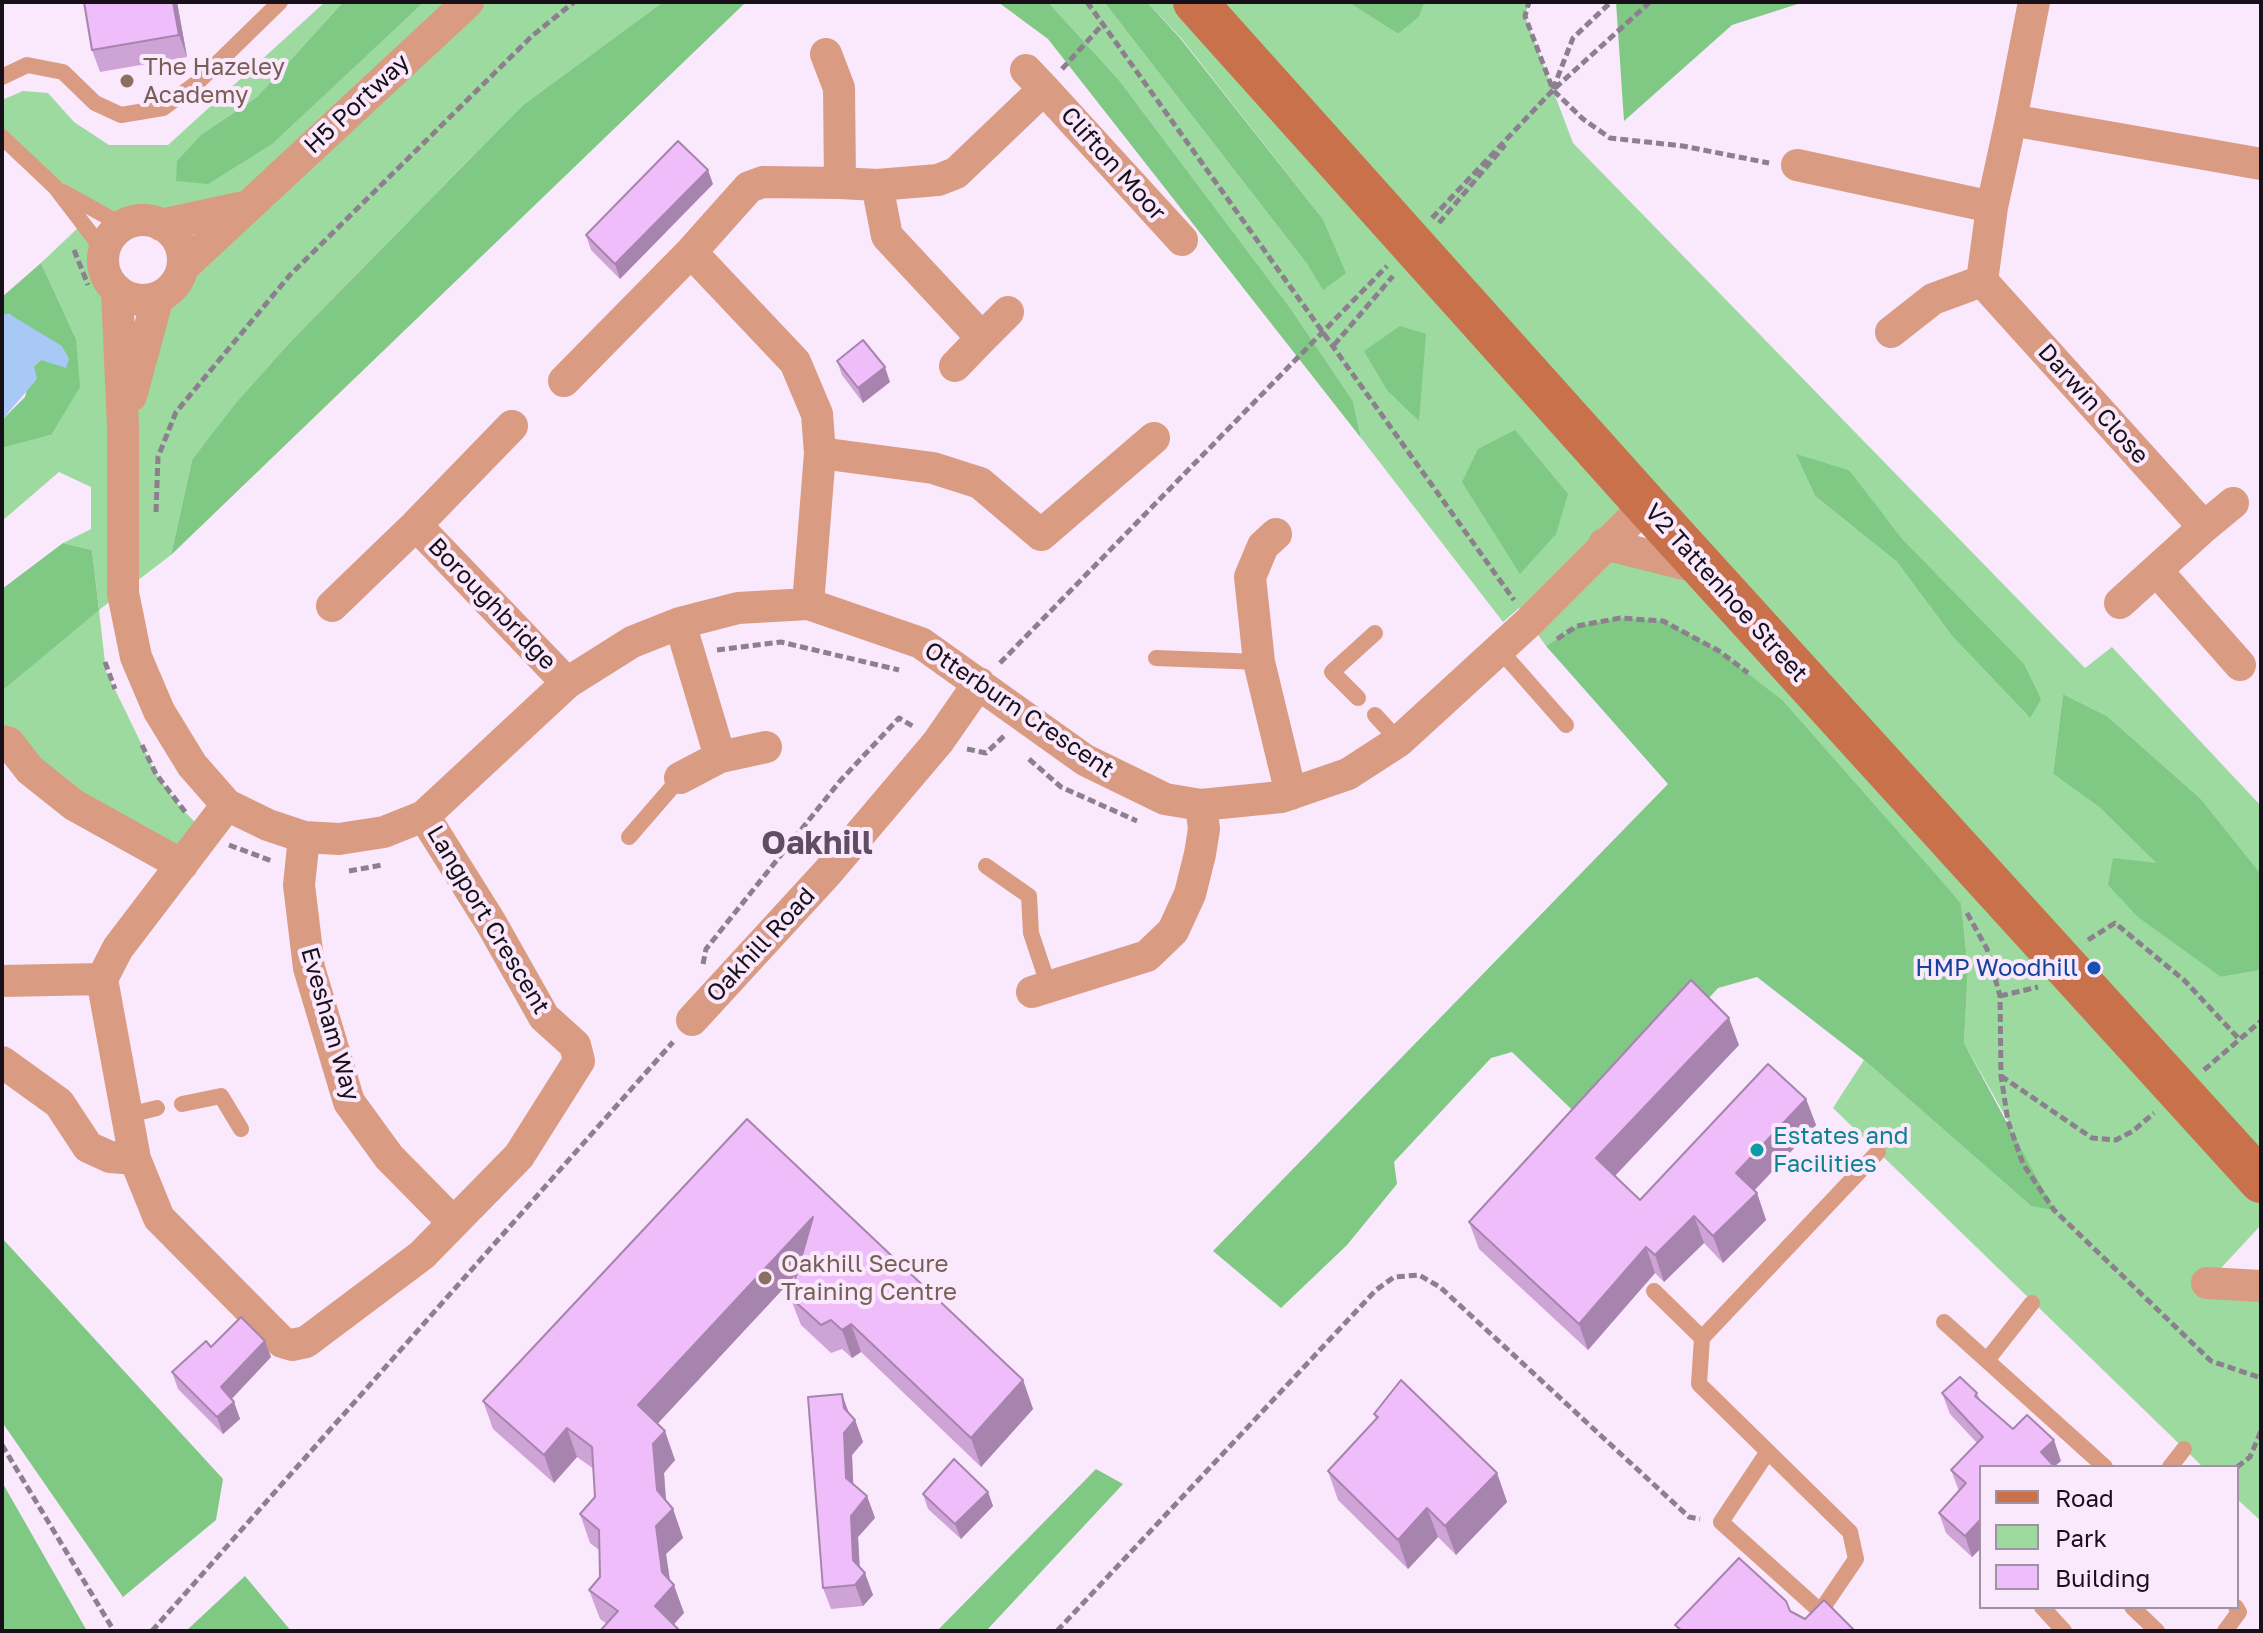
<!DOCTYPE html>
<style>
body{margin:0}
#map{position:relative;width:2263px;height:1633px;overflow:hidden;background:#fae8fd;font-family:"Golos Text",sans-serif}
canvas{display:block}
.frame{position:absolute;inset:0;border:4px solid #181019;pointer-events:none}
.legend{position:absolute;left:1979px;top:1465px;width:260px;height:144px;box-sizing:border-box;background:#fae8fd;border:2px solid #a092a2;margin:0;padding:10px 14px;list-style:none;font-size:24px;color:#181019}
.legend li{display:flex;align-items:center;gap:16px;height:40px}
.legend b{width:40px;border:2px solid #a092a2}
</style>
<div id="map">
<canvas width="2263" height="1633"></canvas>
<div class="frame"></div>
<ul class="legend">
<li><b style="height:10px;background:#c9714b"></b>Road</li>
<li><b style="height:22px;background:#9cdaa0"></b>Park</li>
<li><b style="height:22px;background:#efbdf9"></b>Building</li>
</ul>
</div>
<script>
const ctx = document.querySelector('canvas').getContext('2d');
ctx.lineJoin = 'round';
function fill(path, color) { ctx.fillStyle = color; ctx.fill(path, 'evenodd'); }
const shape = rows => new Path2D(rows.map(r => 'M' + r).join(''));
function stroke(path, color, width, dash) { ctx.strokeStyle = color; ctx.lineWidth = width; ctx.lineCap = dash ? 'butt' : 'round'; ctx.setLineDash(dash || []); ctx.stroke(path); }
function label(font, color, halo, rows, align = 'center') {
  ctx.font = font + ' "Golos Text",sans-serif'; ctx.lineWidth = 8; ctx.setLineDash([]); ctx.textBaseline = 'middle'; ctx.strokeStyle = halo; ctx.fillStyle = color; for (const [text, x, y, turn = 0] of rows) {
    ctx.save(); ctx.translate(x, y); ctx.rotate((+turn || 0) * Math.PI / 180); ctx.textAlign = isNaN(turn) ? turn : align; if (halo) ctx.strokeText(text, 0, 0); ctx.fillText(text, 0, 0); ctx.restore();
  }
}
fill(shape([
 [325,2,343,2,257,97,202,134,272,143,424,2,663,2,523,105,296,336,192,460,171,555,99,610,106,671,156,774,180,807,206,833,182,865,2,741,2,691,99,609,92,550,63,543,91,529,91,487,59,472,2,521,2,448,51,435,76,339,41,263,83,223,104,251,122,423,170,290,245,207,161,225,143,221,124,226,55,187,2,137,2,100,23,91,48,93,74,122,109,145,168,145],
 [1048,2,1104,2,1307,264,1323,289,1322,218,1181,38,1147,2,1348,2,1398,34,1419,17,1425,2,1529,2,1525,16,1573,143,2085,668,2112,647,2261,806,2261,874,2201,799,2107,716,2063,694,2053,774,2099,807,2157,864,2221,977,2261,970,2261,1225,2208,1282,2261,1286,2261,1521,2237,1499,2237,1467,2203,1467,1833,1108,1864,1060,2031,1206,2023,1164,2008,1121,1964,1043,1968,969,1961,903,1904,840,1578,626,1546,646,1519,608,1503,622,1361,438,1353,401,1291,309,1119,80],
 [1797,455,1849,470,2029,717,1952,636,1897,562,1815,496],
 [1646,506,1703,568,1605,544]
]), '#9cdaa0');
fill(shape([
 [343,2,424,2,272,144,208,184,176,181,177,161,202,134,257,97],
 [663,2,746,2,171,555,192,460,236,403,296,336,523,105],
 [998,2,1048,2,1119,80,1291,309,1353,401,1361,438,1048,39],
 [1104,2,1147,2,1180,38,1322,218,1346,273,1323,290,1307,264],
 [1348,2,1425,2,1419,17,1398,34],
 [1616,2,1804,2,1732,25,1624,121],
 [41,263,76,339,80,387,51,435,2,448,2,420,25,397,33,367,41,360,10,314,2,314,2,297],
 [1400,326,1426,334,1419,421,1387,390,1364,351],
 [1515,430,1568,494,1556,534,1520,574,1462,482,1478,449],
 [1796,454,1849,470,1902,539,2024,664,2041,699,2030,718,1952,636,1897,562,1815,496],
 [63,543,92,550,99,610,2,691,2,589],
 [1620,618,1663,621,1719,651,1783,701,1961,903,1968,969,1964,1043,2054,1210,2031,1206,1864,1060,1757,977,1718,988,1591,1128,1512,1052,1491,1058,1394,1162,1397,1184,1347,1245,1281,1308,1213,1251,1668,784,1546,646,1577,626],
 [2063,694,2107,716,2201,799,2261,874,2261,970,2221,977,2138,917,2108,885,2113,858,2156,863,2099,807,2053,774],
 [2,1238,223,1479,216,1520,123,1597,2,1422],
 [1096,1469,1123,1484,986,1631,937,1631],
 [2,1482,87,1631,2,1631],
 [245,1576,291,1631,186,1631]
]), '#7fc984');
fill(shape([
 [2,314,9,314,62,346,69,359,66,368,41,360,34,366,37,379,2,420]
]), '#a8c8f5');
stroke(shape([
 [1087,2,1514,600],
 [1650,2,1553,90,1583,119,1610,138,1683,146,1769,163],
 [1062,69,1104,23],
 [1553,89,1573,38,1611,2],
 [1432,218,1553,90,1525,16,1529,2],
 [1439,223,1505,145],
 [74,250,88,285],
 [1334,345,1393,276],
 [156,512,158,457,176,412,290,275,532,36,574,2],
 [1557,639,1577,626,1620,618,1663,621,1719,651,1748,673],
 [717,650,781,642,899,670],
 [105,662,115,689],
 [1000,663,1387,266],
 [142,745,156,774,186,813],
 [967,749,986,753,1005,735],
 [1029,759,1061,787,1137,821],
 [229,845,272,861],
 [349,871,382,865],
 [1967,913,1987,949,2000,996,2001,1076,2008,1121,2023,1164,2054,1210,2211,1361,2261,1378],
 [2088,940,2115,923,2185,981,2239,1039],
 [703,964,706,949,840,781,899,718,914,727],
 [2000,996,2038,987],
 [2204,1070,2261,1021],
 [2001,1076,2092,1138,2116,1140,2133,1131,2154,1113],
 [2,1445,114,1631],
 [2237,1467,2250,1457,2261,1431],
 [152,1631,673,1042],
 [1057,1631,1376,1290,1394,1277,1419,1275,1440,1287,1689,1517,1700,1519]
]), '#8c7f8e', 5, [8, 4]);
stroke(shape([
 [2,77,27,65,63,72,95,103,121,115,163,108,198,82,280,2],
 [2,137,55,187,104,251],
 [63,192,124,226],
 [1499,649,1566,725],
 [1156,658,1259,662],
 [1358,698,1332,672,1375,633],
 [1375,715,1399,741],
 [629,837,680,778],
 [986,866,1029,896,1031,933,1049,987],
 [182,1104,221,1096,241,1129],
 [129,1115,157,1108],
 [1654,1291,1702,1338],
 [1944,1322,2105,1467],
 [1988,1359,2032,1303],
 [1767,1453,1721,1522,1820,1611],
 [2170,1467,2184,1449],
 [2042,1607,2064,1631],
 [2132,1607,2157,1631],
 [1807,1631,1856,1559,1850,1532,1699,1384,1702,1338,1878,1152],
 [2225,1631,2239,1612,2236,1607]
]), '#d99c83', 16);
stroke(shape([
 [2034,2,2011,120,2261,164],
 [1044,89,1182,240],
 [1797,165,1992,207,2011,120],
 [840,183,877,185,887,236,982,338,1008,312],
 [877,185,938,180,956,173,1044,89,1026,70],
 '103 260a40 40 0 1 1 80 0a40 40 0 1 1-80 0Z',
 [161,225,244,207],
 [691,252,749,187,763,182,840,183,839,88,826,54],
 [183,267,468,2],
 [1982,281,2204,527,2233,503],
 [117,290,123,427,123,593,136,657,159,711,192,765,227,805,268,825,304,837,339,839,384,832,424,816,567,683,632,642,680,623,738,608,808,604,921,643,1085,760,1165,799,1201,805,1281,797,1348,774,1399,741,1529,622,1646,505],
 [1891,332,1933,299,1982,281,1992,207],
 [955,366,982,338],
 [564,381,691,252,795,362,817,414,820,453,808,604],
 [131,396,158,297],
 [820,453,933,468,980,483,1041,535,1154,438],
 [416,525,512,426],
 [1276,534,1263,546,1250,577,1259,662,1291,794],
 [1604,544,1704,569],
 [2157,571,2240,665],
 [2120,603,2204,527],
 [332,606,416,525,567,683],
 [680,623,720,757,766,747],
 [2,741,9,743,30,770,74,805,182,865],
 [680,778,720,757],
 [227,805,118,948,102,979,135,1159,159,1218,282,1342,292,1345,306,1342,422,1255,519,1156,579,1061,575,1045,544,1017,491,923,424,816],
 [304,837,299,885,309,968,349,1102,389,1157,453,1222],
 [2,981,102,979],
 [1032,992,1147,956,1173,931,1190,894,1200,854,1204,829,1201,805],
 [692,1020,827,873,938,742,979,683],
 [2,1062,59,1103,88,1147,110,1157,135,1159],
 [2207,1283,2261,1286]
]), '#d99c83', 32);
stroke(shape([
 [1195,2,1646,505,2261,1181]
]), '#c9714b', 44);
fill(shape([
 [84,2,177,2,187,57,100,72,92,50],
 [713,184,620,279,591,250,586,235],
 [837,361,890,382,863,403,842,375],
 [1739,1045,1615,1176,1640,1200,1806,1099,1816,1125,1754,1191,1757,1193,1766,1220,1723,1263,1704,1243,1664,1282,1655,1273,1588,1350,1479,1249,1469,1222],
 [747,1119,1023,1380,1033,1409,981,1467,861,1352,852,1358,842,1349,831,1353,801,1325,790,1297,797,1274,657,1424,675,1460,664,1473,666,1501,673,1509,683,1538,666,1554,670,1580,684,1613,607,1624,600,1619,589,1590,600,1577,599,1550,590,1543,580,1514,595,1497,594,1469,577,1457,554,1483,493,1429,483,1401],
 [265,1341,271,1357,231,1399,234,1402,240,1419,223,1434,178,1389,172,1372,211,1347],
 [1942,1393,1977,1393,1980,1400,2013,1429,2061,1461,1981,1467,1981,1548,1972,1557,1946,1533,1939,1513,1959,1491,1951,1470,1977,1443,1950,1414],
 [849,1414,855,1420,863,1442,852,1455,853,1485,867,1496,875,1518,858,1537,860,1568,873,1595,863,1606,831,1609,823,1588],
 [1374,1414,1497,1473,1507,1502,1456,1555,1438,1537,1408,1569,1338,1500,1328,1471,1376,1419],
 [988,1492,993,1506,961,1539,928,1509,923,1494]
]), '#cea3d6');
fill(shape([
 [173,2,177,2,187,57,179,35],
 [708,170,713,184,620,279,615,264],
 [885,367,890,382,863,403,858,388],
 [1729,1018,1739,1045,1606,1185,1596,1158],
 [1806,1099,1816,1125,1746,1199,1736,1173],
 [1757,1193,1766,1220,1723,1263,1713,1236],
 [1694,1216,1704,1243,1664,1282,1655,1255],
 [813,1217,823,1246,648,1434,638,1405],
 [1646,1247,1655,1273,1588,1350,1579,1324],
 [851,1324,861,1352,852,1358,842,1330],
 [265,1341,271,1357,227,1404,221,1387],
 [1023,1380,1033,1409,981,1467,971,1438],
 [842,1394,850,1416,855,1420,863,1442,852,1455,854,1500,846,1478],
 [234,1402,240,1419,223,1434,217,1417],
 [567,1428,577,1457,554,1483,544,1455],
 [665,1431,675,1460,664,1473,667,1515,673,1509,683,1538,666,1554,671,1588,674,1585,684,1613,668,1631,655,1606,662,1572,656,1526,657,1490,653,1444],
 [2054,1440,2061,1461,2054,1467,2046,1467,2041,1452],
 [1497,1473,1507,1502,1456,1555,1445,1526],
 [988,1492,993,1506,961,1539,955,1524],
 [867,1496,875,1518,858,1537,860,1578,865,1573,873,1595,863,1606,855,1585,851,1516],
 [1427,1508,1438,1537,1408,1569,1398,1540],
 [1981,1519,1981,1548,1972,1557,1965,1536]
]), '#a784ae');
const building = shape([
 [84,2,173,2,179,35,92,50,84,2],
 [678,141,708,170,615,264,586,235,678,141],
 [863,340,885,367,858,388,837,361,863,340],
 [1691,980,1729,1018,1596,1158,1640,1200,1768,1064,1806,1099,1736,1173,1757,1193,1713,1236,1694,1216,1655,1255,1646,1247,1579,1324,1469,1222,1691,980],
 [747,1119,1023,1380,971,1438,851,1324,842,1330,831,1320,821,1325,790,1297,813,1217,638,1405,665,1431,653,1444,657,1490,673,1509,656,1526,662,1572,674,1585,655,1606,680,1631,600,1631,618,1611,589,1590,600,1577,599,1530,580,1514,595,1497,592,1447,567,1428,544,1455,483,1401,747,1119],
 [241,1317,265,1341,221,1387,234,1402,217,1417,172,1372,206,1341,211,1347,241,1317],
 [1960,1377,1977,1393,1975,1396,2013,1429,2027,1415,2054,1440,2041,1452,2053,1465,2051,1467,1981,1467,1981,1519,1965,1536,1939,1513,1966,1483,1951,1470,1983,1437,1942,1393,1960,1377],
 [1401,1380,1497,1473,1445,1526,1427,1508,1398,1540,1328,1471,1378,1417,1374,1414,1401,1380],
 [842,1394,844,1408,855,1420,844,1433,846,1478,867,1496,851,1516,853,1560,865,1573,855,1585,823,1588,808,1397,842,1394],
 [954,1459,988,1492,955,1524,923,1494,954,1459],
 [1739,1558,1786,1601,1790,1611,1805,1619,1824,1600,1855,1631,1682,1631,1675,1625,1739,1558]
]);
fill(building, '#efbdf9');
stroke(building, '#a784ae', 2);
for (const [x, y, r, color] of [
 [127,81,8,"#8d6e63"],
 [2094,968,8,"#1a4fb4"],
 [1757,1150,8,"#0f9aa8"],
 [765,1278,8,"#8d6e63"]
]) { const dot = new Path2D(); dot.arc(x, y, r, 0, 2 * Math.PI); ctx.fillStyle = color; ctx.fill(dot); stroke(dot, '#fae8fd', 3); }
label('24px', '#785e54', '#fae8fd', [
 ["The Hazeley",143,67],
 ["Academy",143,95],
 ["Oakhill Secure",781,1264],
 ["Training Centre",781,1292]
], 'left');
label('24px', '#181019', '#fae8fd', [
 ["H5 Portway",357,104,-43],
 ["Clifton Moor",1113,164,48],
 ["Darwin Close",2093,404,48],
 ["V2 Tattenhoe Street",1726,593,48],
 ["Boroughbridge",492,604,46],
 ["Otterburn Crescent",1019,710,34],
 ["Langport Crescent",488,920,59],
 ["Oakhill Road",761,945,-47],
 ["Evesham Way",330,1024,74]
]);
label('24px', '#164399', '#fae8fd', [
 ["HMP Woodhill",2078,968]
], 'right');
label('24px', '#0d838f', '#fae8fd', [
 ["Estates and",1773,1136],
 ["Facilities",1773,1164]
], 'left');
label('bold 32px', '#604d64', '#fae8fd', [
 ["Oakhill",817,844]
]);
</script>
